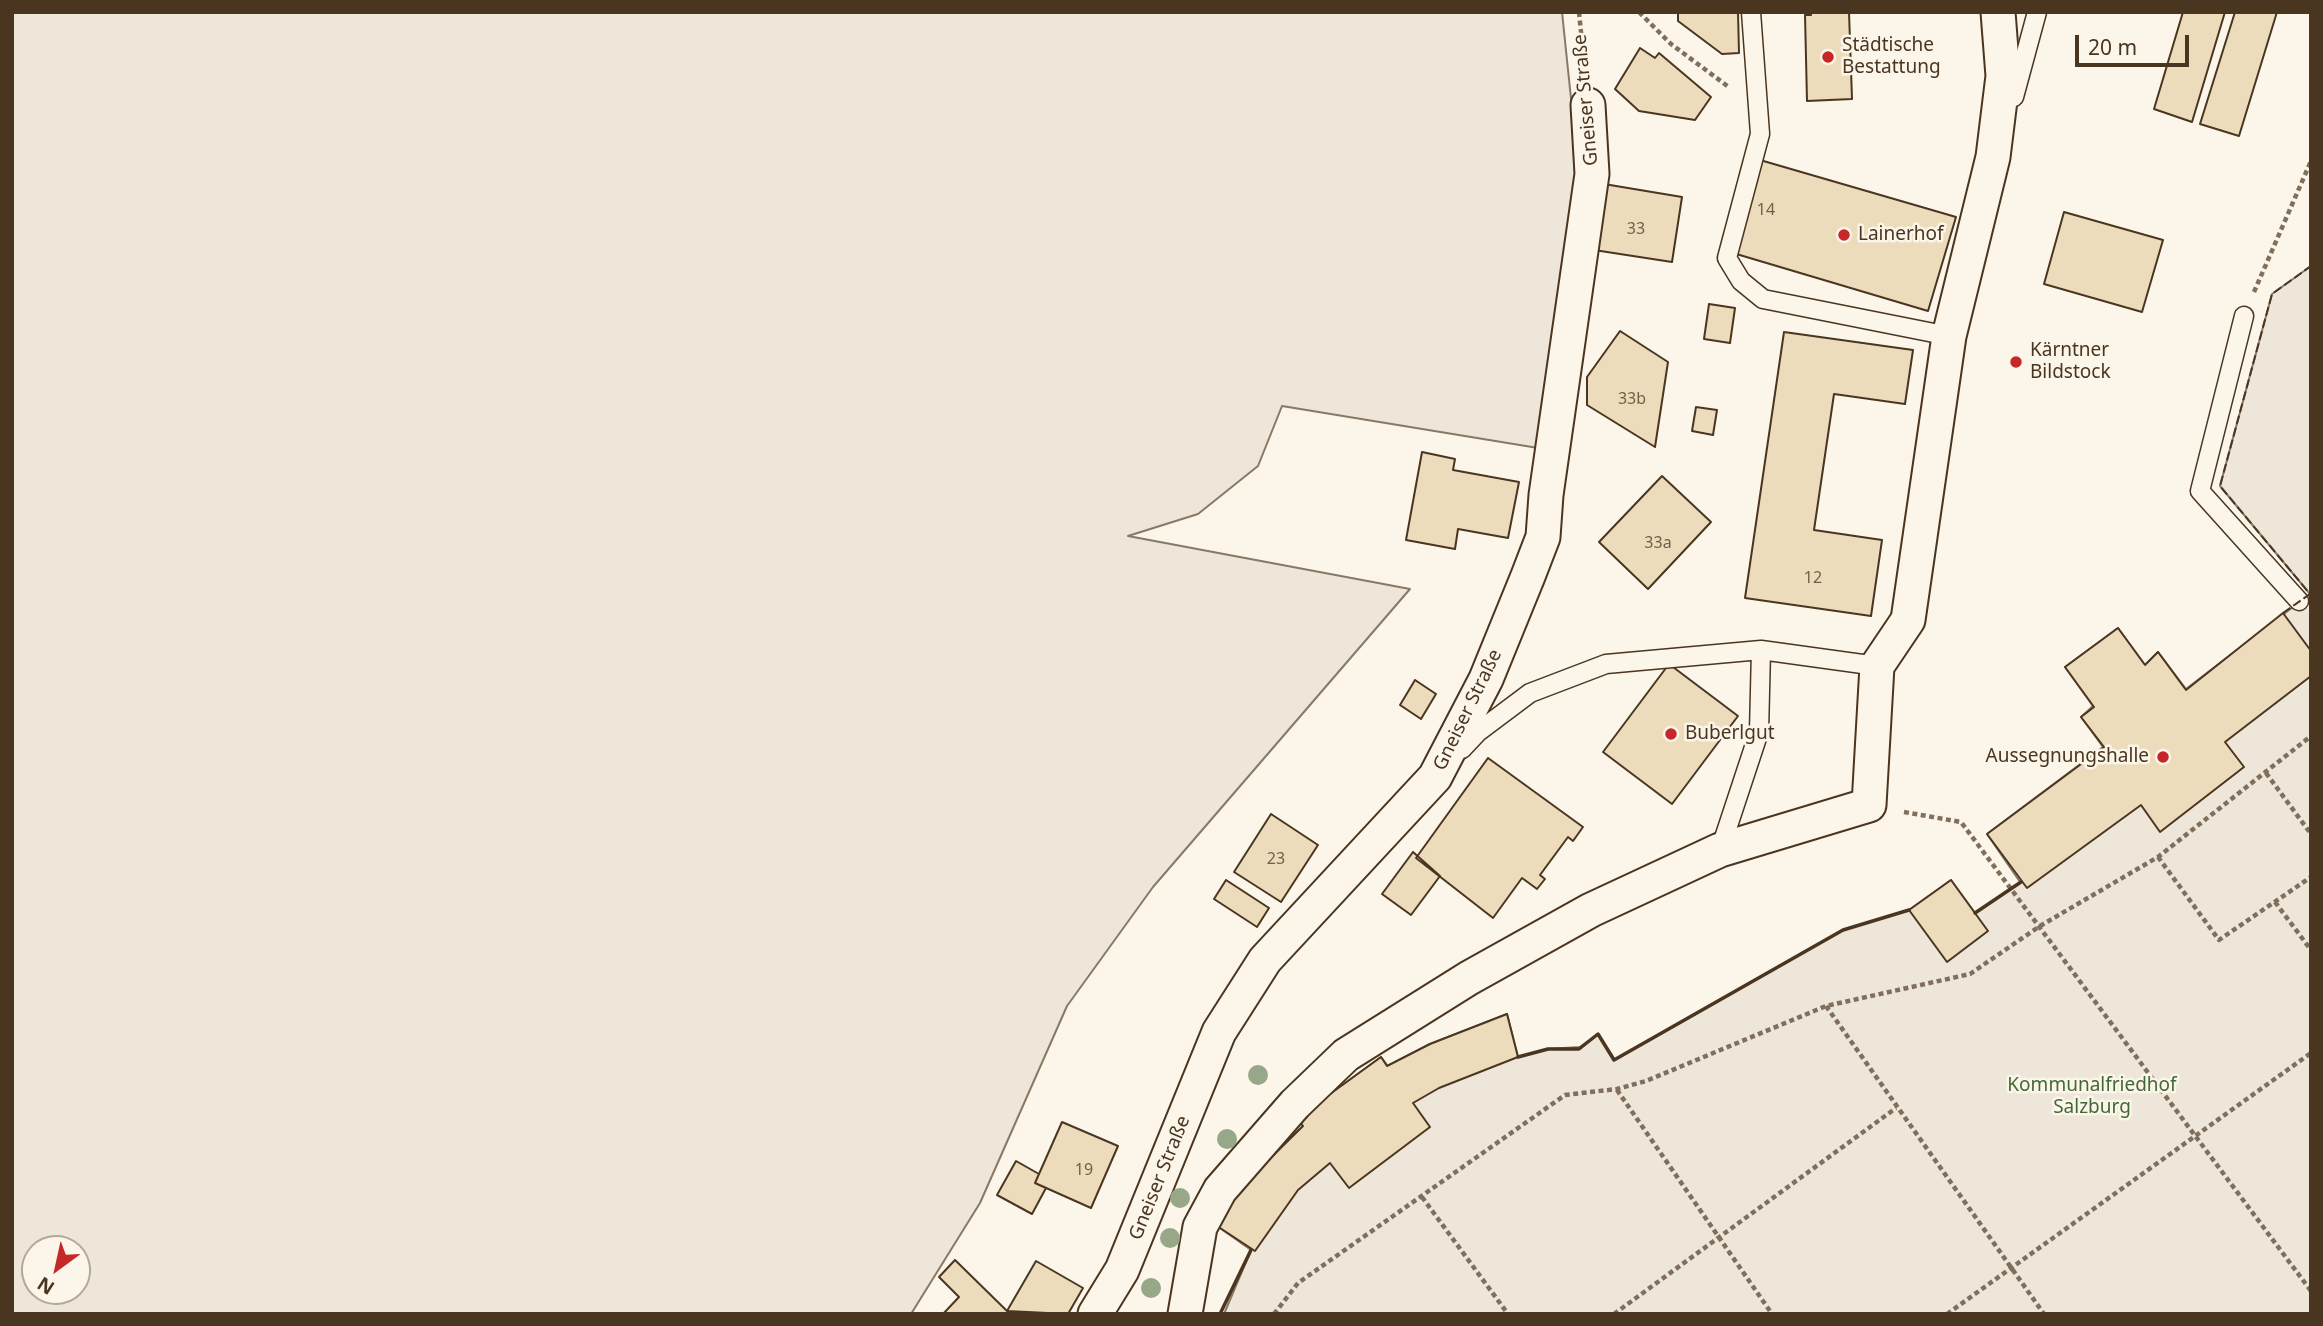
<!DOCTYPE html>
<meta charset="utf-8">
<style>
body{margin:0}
#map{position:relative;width:2323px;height:1326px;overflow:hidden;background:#fbf6e9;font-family:"Noto Sans",sans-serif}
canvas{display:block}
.frame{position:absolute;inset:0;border:14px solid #4a3520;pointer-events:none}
.north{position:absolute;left:21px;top:1235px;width:70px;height:70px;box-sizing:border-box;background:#fbf6e9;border:2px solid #b4a999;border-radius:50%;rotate:213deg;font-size:19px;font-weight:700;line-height:28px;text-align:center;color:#4a3520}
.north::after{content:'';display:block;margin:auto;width:24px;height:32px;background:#c62828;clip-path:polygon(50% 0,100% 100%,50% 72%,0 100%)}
.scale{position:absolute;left:2075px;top:35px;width:114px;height:32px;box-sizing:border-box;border:4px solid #4a3520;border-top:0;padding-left:9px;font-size:21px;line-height:24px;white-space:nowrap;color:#4a3520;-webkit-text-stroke:5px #fbf6e9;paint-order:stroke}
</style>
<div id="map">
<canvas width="2323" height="1326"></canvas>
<div class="frame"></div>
<div class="north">N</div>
<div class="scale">20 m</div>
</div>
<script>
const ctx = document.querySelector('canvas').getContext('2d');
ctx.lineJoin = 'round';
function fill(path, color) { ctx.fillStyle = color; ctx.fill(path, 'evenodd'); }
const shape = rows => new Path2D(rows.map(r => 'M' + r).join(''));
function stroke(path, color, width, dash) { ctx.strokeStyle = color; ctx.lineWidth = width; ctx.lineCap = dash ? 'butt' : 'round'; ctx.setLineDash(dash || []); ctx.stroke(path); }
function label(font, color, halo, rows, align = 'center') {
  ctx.font = font + ' "Noto Sans",sans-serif'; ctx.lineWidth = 5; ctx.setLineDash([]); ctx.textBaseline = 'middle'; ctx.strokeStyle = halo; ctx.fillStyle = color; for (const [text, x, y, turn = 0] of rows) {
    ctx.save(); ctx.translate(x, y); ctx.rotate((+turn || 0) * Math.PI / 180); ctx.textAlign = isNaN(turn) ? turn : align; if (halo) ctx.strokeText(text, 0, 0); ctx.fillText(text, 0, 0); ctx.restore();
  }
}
const green = shape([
 [12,12,1562,12,1578,166,1538,448,1282,406,1258,466,1198,514,1128,536,1410,589,1153,887,1067,1006,980,1203,911,1314,12,1314,12,12],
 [35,1249,77,1249,77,1291,35,1291,35,1249],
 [2311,266,2311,1314,1224,1314,1251,1250,1217,1226,1269,1157,1303,1126,1297,1118,1381,1057,1388,1066,1430,1044,1507,1014,1518,1057,1548,1049,1580,1047,1598,1034,1615,1060,1843,930,1909,910,1951,880,1975,913,2020,882,1987,834,2103,747,2081,717,2093,706,2065,667,2118,628,2145,665,2158,652,2186,689,2310,594,2220,486,2272,294,2311,266]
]);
fill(green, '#ede6d9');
stroke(green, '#887966', 2);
const building = shape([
 [1678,12,1738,12,1739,53,1722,54,1678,21,1678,12],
 [1811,12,1849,12,1852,99,1807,101,1805,15,1811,15,1811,12],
 [2183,12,2225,12,2192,122,2154,109,2183,12],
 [2235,12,2277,12,2239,136,2200,124,2235,12],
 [1640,48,1655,58,1659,53,1711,97,1695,120,1639,111,1615,89,1640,48],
 [1760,160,1956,217,1928,311,1733,253,1760,160],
 [1604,184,1682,197,1672,262,1594,250,1604,184],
 [2064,212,2163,240,2142,312,2044,284,2064,212],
 [1709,304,1735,308,1730,343,1704,339,1709,304],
 [1620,331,1668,362,1655,447,1587,405,1587,377,1620,331],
 [1784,332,1913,350,1905,404,1834,394,1814,530,1882,540,1871,616,1745,598,1784,332],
 [1696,407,1717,410,1713,435,1692,431,1696,407],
 [1422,452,1455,459,1453,470,1519,482,1508,538,1458,529,1455,549,1406,540,1422,452],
 [1662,476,1711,522,1648,589,1599,542,1662,476],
 [2283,613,2311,651,2311,676,2225,742,2244,767,2160,832,2141,805,2027,888,1987,834,2104,747,2081,717,2094,707,2065,667,2118,628,2145,665,2158,652,2186,690,2283,613],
 [1669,664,1738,716,1672,804,1603,752,1669,664],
 [1415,680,1436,694,1421,719,1400,705,1415,680],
 [1488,758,1583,827,1573,841,1568,837,1540,875,1545,879,1537,889,1522,878,1493,918,1416,858,1488,758],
 [1271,814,1318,845,1281,902,1234,872,1271,814],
 [1413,852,1440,876,1411,915,1382,894,1413,852],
 [1226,880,1269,908,1257,927,1214,899,1226,880],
 [1951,880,1988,931,1947,962,1909,910,1951,880],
 [1507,1014,1518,1057,1439,1088,1413,1103,1430,1127,1349,1188,1330,1163,1298,1190,1255,1251,1217,1226,1238,1190,1303,1126,1297,1118,1381,1057,1387,1066,1430,1044,1507,1014],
 [1062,1122,1118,1146,1091,1208,1035,1183,1062,1122],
 [1016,1161,1039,1174,1035,1183,1046,1188,1032,1214,997,1195,1016,1161],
 [955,1260,1007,1311,1009,1314,943,1314,959,1297,939,1277,955,1260],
 [1036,1261,1083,1288,1068,1314,1007,1311,1036,1261]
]);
fill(building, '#ecdcbc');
stroke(building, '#4a3520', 2);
const lane = shape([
 [1751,12,1760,134,1727,258,1741,281,1763,299,1949,336],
 [2014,97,2037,12],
 [2244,316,2200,491,2299,601],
 [1462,749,1478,732,1530,693,1606,664,1761,650,1877,666],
 [1720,850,1759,732,1761,650]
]);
const street = shape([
 [1095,1314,1122,1270,1219,1032,1265,960,1435,777,1486,679,1528,576,1543,537,1546,495,1592,174,1588,105],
 [1185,1314,1200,1227,1220,1190,1295,1104,1346,1055,1469,978,1591,910,1720,850,1869,805,1877,666,1908,620,1949,336,1993,157,2003,76,1998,12]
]);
stroke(lane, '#4a3520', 21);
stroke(street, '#4a3520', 37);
stroke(shape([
 [1579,12,1585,72],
 [1639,12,1671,44,1730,88],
 [2254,292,2311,161],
 [2266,773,2311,834],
 [1904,812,1961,822,2311,1291],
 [2158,857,2219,940,2311,877],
 [2275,902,2311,950],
 [1826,1006,2044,1314],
 [1617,1090,1772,1314],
 [1422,1197,1508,1314],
 [1274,1314,1298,1283,1565,1095,1617,1089,1646,1081,1826,1006,1970,974,2040,926,2158,857,2311,736],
 [1614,1314,1896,1108],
 [1947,1314,2311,1053]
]), '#7f6f5c', 4.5, [5, 3.5]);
stroke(lane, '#fbf6e9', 18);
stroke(street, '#fbf6e9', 33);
stroke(shape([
 [2283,613,2310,594,2220,486,2272,294,2311,266]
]), '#4a3520', 2, [9, 3.5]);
stroke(shape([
 [1975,913,2021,882],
 [1518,1057,1548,1049,1579,1049,1598,1034,1614,1060,1843,930,1909,910],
 [1220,1314,1251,1250]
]), '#4a3520', 3.5);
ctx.fillStyle = '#96a887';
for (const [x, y] of [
 [1258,1075],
 [1227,1139],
 [1180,1198],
 [1170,1238],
 [1151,1288]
]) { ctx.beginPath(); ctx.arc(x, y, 10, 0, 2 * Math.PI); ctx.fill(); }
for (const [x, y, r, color] of [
 [1828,57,7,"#c62828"],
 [1844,235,7,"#c62828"],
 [2016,362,7,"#c62828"],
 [1671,734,7,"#c62828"],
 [2163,757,7,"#c62828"]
]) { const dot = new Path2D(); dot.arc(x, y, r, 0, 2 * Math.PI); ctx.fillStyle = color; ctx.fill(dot); stroke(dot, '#fbf6e9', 2.5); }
label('16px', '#725f47', null, [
 ["14",1766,210],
 ["33",1636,229],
 ["33b",1632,399],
 ["33a",1658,543],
 ["12",1813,578],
 ["23",1276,859],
 ["19",1084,1170]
]);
label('19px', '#4a3520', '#fbf6e9', [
 ["Städtische",1842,46],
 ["Bestattung",1842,68],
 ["Lainerhof",1858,235],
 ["Kärntner",2030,351],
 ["Bildstock",2030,373],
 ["Buberlgut",1685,734],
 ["Aussegnungshalle",2149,757,"right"]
], 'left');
label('19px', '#4a3520', '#fbf6e9', [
 ["Gneiser Straße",1586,100,-95],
 ["Gneiser Straße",1468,710,-64],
 ["Gneiser Straße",1160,1178,-68]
]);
label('19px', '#436837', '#fbf6e9', [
 ["Kommunalfriedhof",2092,1086],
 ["Salzburg",2092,1108]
]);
</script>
